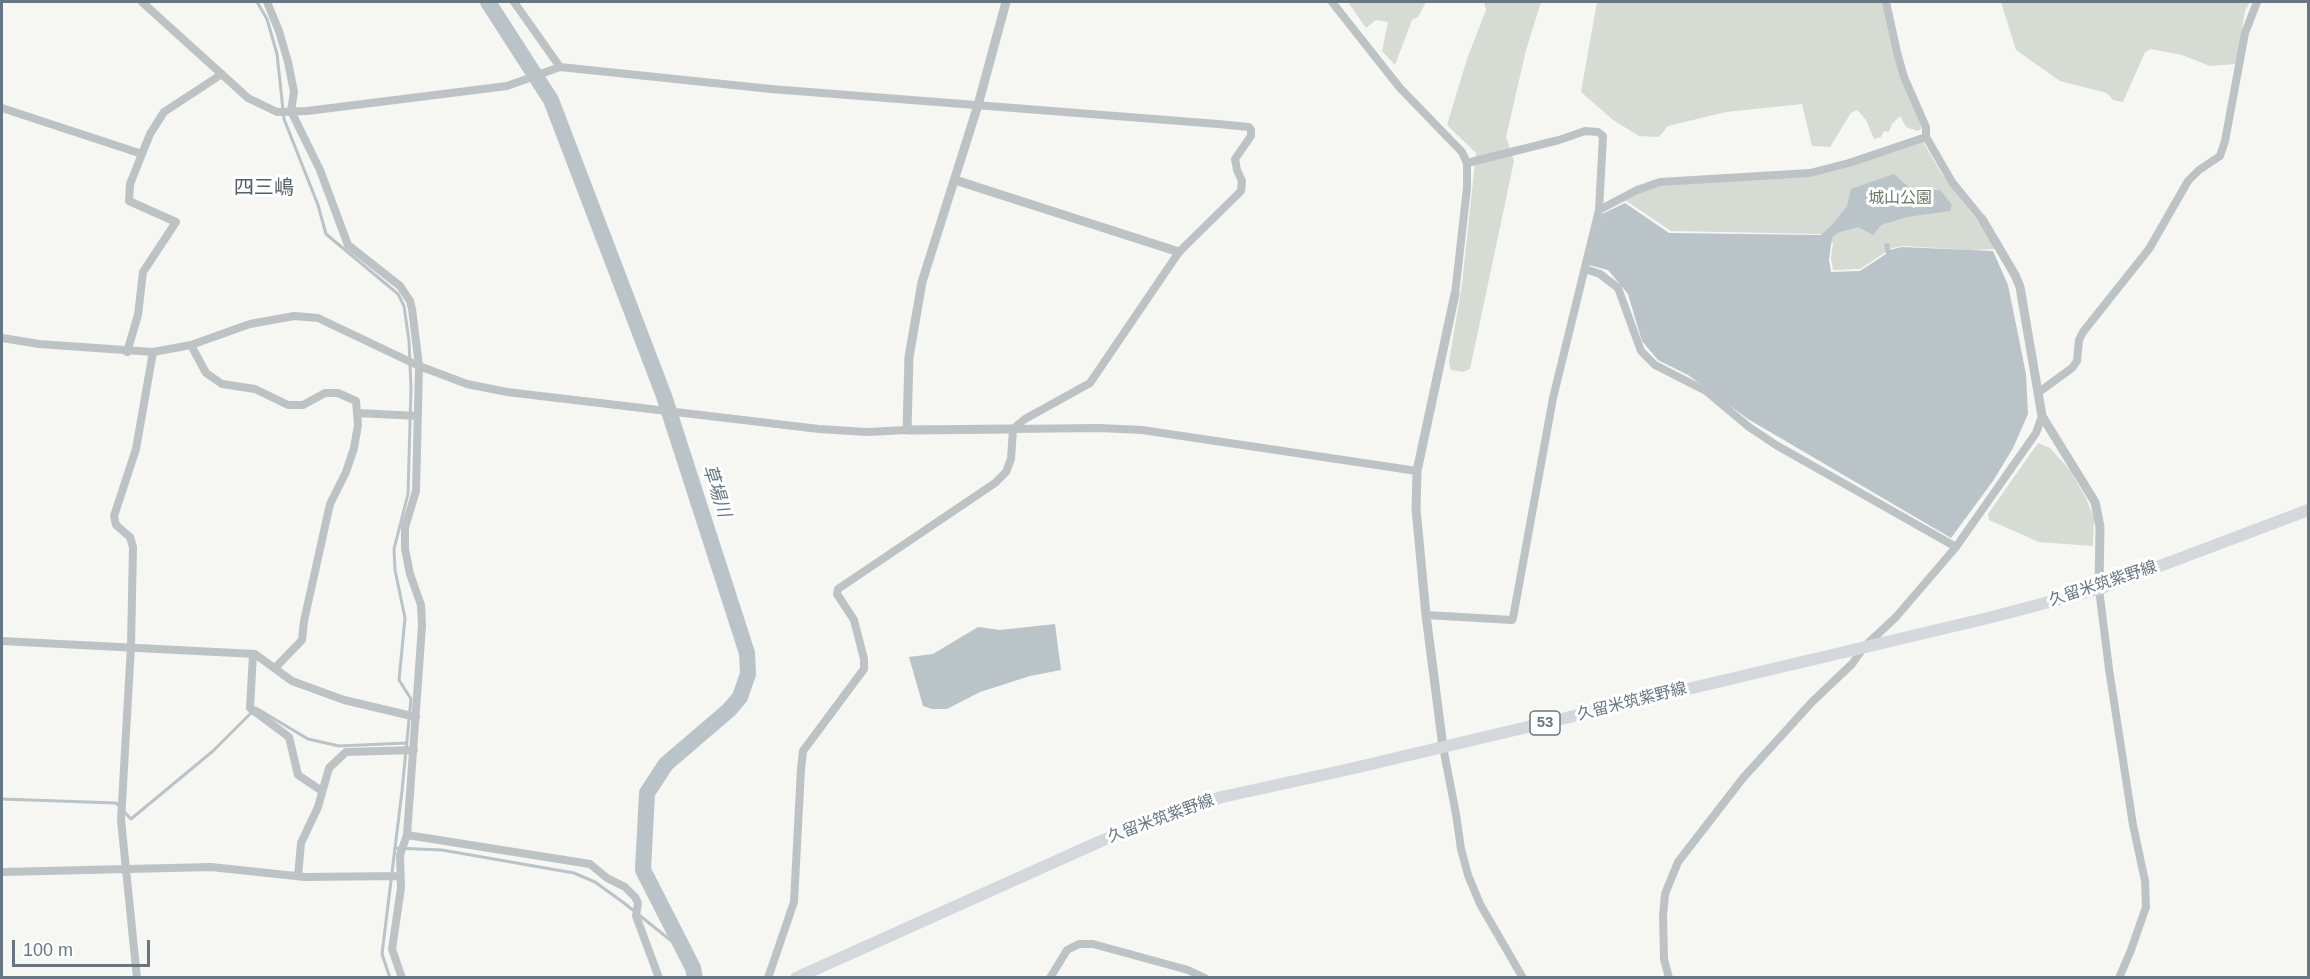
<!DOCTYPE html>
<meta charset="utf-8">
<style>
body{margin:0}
#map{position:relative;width:2310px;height:979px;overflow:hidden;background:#f6f6f3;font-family:Arial,sans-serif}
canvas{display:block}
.frame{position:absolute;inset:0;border:3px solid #677683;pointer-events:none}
.scale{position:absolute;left:12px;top:940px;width:138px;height:27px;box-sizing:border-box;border:3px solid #677683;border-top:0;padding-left:8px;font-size:18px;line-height:21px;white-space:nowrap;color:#677683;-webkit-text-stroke:4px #fff;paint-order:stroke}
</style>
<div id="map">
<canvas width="2310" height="979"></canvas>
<div class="frame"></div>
<div class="scale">100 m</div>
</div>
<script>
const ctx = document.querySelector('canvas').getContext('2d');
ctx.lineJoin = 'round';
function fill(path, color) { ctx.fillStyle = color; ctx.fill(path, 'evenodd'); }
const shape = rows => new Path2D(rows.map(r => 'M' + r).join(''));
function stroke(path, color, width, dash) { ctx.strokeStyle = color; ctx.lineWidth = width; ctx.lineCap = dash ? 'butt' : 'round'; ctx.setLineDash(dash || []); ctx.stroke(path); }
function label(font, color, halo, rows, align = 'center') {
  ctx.font = font + ' Arial,"Noto Sans JP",sans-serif'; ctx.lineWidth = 6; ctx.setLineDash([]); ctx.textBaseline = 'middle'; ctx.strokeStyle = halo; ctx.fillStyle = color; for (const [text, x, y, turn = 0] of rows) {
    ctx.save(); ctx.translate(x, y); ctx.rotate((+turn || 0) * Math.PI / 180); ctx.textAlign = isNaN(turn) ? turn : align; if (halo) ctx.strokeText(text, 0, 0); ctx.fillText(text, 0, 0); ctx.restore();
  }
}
fill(shape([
 [1348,2,1426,2,1418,17,1412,20,1395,65,1382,51,1388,22,1376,20,1366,28],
 [1484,2,1541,2,1526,50,1506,137,1514,161,1470,369,1463,372,1451,370,1449,362,1462,284,1476,153,1447,125,1467,59,1486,10],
 [1597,2,1883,2,1891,42,1922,128,1918,131,1906,127,1900,116,1892,124,1889,132,1884,131,1881,137,1874,139,1866,120,1857,110,1851,113,1830,147,1812,146,1802,104,1726,112,1668,126,1659,137,1639,136,1613,120,1581,92],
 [2001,2,2250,2,2245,11,2236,64,2210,66,2182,55,2151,49,2145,52,2123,102,2113,100,2107,93,2060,81,2016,50],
 [1923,142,1943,176,1989,236,1995,249,1969,250,1904,246,1892,248,1860,269,1833,270,1831,258,1833,243,1820,234,1671,231,1625,200,1654,186,1841,169],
 [2038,443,2050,448,2069,469,2086,498,2094,518,2093,546,2039,542,1989,520,1988,514]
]), '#d6dbd3');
fill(shape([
 [1894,174,1913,191,1940,190,1952,205,1950,211,1907,217,1881,225,1873,235,1858,227,1837,233,1832,238,1829,260,1831,272,1860,271,1886,254,1884,244,1889,243,1890,250,1902,247,1993,251,2008,285,2026,374,2028,414,2013,448,1993,481,1951,538,1748,419,1688,375,1658,360,1642,341,1628,294,1608,270,1589,265,1602,214,1625,203,1669,233,1821,235,1831,226,1847,206,1851,189],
 [1055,624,1061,670,1030,676,980,692,947,709,932,709,923,706,909,657,933,654,978,627,1000,630]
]), '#b9c3c8');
stroke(shape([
 [257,2,267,19,277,54,284,119,318,205,326,234,398,294,404,306,409,341,411,388,408,494,394,549,395,570,405,618,399,680,411,699,402,791,382,954,390,978],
 [2,799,116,803,131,819,213,751,256,708,308,739,339,746,406,743],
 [395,848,442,850,574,873,595,882,624,903,684,951]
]), '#b9c3c8', 3);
stroke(shape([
 [488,2,551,100,664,396,747,653,748,674,740,697,729,710,666,764,647,793,643,870,693,968,695,978]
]), '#b9c3c8', 16);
stroke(shape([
 [142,2,248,98,277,112,307,111,507,86,560,67,771,89,1218,124,1249,127,1251,130,1251,136,1235,159,1237,170,1242,181,1241,191,1179,252,1090,383,1025,419,1013,429,1011,459,1006,472,995,483,838,589,837,594,854,620,864,659,864,669,803,751,801,769,794,902,768,978],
 [267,2,279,31,288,62,294,92,291,111,320,170,348,245,400,286,410,301,412,309,419,366,416,491,405,527,405,549,410,574,421,605,422,626,407,835,400,855,401,888,392,949,402,978],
 [514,2,560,67],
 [1332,2,1400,88,1462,152,1467,163,1467,188,1455,294],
 [1886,2,1897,52,1904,77,1926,127,1926,137,1952,182,1982,219],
 [2,108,142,154],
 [1599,210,1637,190,1660,182,1810,173,1849,163,1926,137],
 [1585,269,1600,274,1618,288,1641,351,1655,365,1706,391,1749,427,1776,445,1956,547],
 [2,338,39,344,153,352,191,345,250,324,294,316,318,318,419,366,467,384,507,392,819,429,867,432,907,430],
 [191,345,206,373,222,384,255,389,288,405,303,405,325,393,338,393,356,401,358,425,354,448,346,472,330,504,304,621,302,640,275,668],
 [127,352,138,315,143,272,176,222,129,201,130,184,150,134,164,112,222,74],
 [2039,392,2072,368,2077,361,2079,340,2083,332,2149,249,2188,181,2199,170,2220,156,2225,141,2245,33,2257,2],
 [357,413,418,416],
 [1013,429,1099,428,1142,430,1417,471],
 [2099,589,2109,669,2133,825,2145,881,2146,907,2131,950,2119,978],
 [1426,615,1512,620,1513,618,1553,398,1599,210,1603,136,1598,132,1585,131,1559,140,1467,163],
 [2,641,255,654,292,681,344,700,416,717],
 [253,654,250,708,289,737,298,775,322,791],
 [1443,747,1456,814,1461,849,1468,875,1480,904,1523,978],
 [407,835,590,864,607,878,625,887,635,897,638,903,636,916,659,978],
 [2,872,211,867,305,877,400,876],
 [298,876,301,843,318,807,329,768,346,752,414,750],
 [137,978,121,820,131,646,133,547,130,537,116,525,114,516,136,449,153,352],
 [1050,978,1067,950,1079,944,1093,944,1188,970,1205,978],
 [1669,978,1664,959,1663,916,1665,894,1678,862,1743,778,1812,702,1852,664,1864,647,1896,617,1956,547,2036,433,2042,416]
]), '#bdc2c5', 8);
stroke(shape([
 [1006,2,978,105,922,282,909,357,907,430,1013,429],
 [955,180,1179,252],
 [1982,219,2015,275,2020,287,2042,416,2095,502,2100,527,2099,589],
 [1443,747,1426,615,1416,509,1417,471,1455,294]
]), '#bdc2c5', 9);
stroke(shape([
 [796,978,1101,841,1172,813,1222,797,1350,769,1988,618,2099,589,2308,510]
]), '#d4d8dc', 12);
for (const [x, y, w] of [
 [1545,723,30]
]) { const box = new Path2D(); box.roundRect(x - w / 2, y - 12, w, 24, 4.5); ctx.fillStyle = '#fff'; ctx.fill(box); stroke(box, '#677683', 1.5); }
label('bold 15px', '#677683', null, [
 ["53",1545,723]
]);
label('16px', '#697a66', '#fff', [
 ["城山公園",1900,199]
]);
label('16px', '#677683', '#fff', [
 ["久留米筑紫野線",2103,584,-18],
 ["久留米筑紫野線",1632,702,-14],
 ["久留米筑紫野線",1161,819,-20]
]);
label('italic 18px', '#63777f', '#fff', [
 ["草場川",716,491,72]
]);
label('20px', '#555f68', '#fff', [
 ["四三嶋",264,188]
]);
</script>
